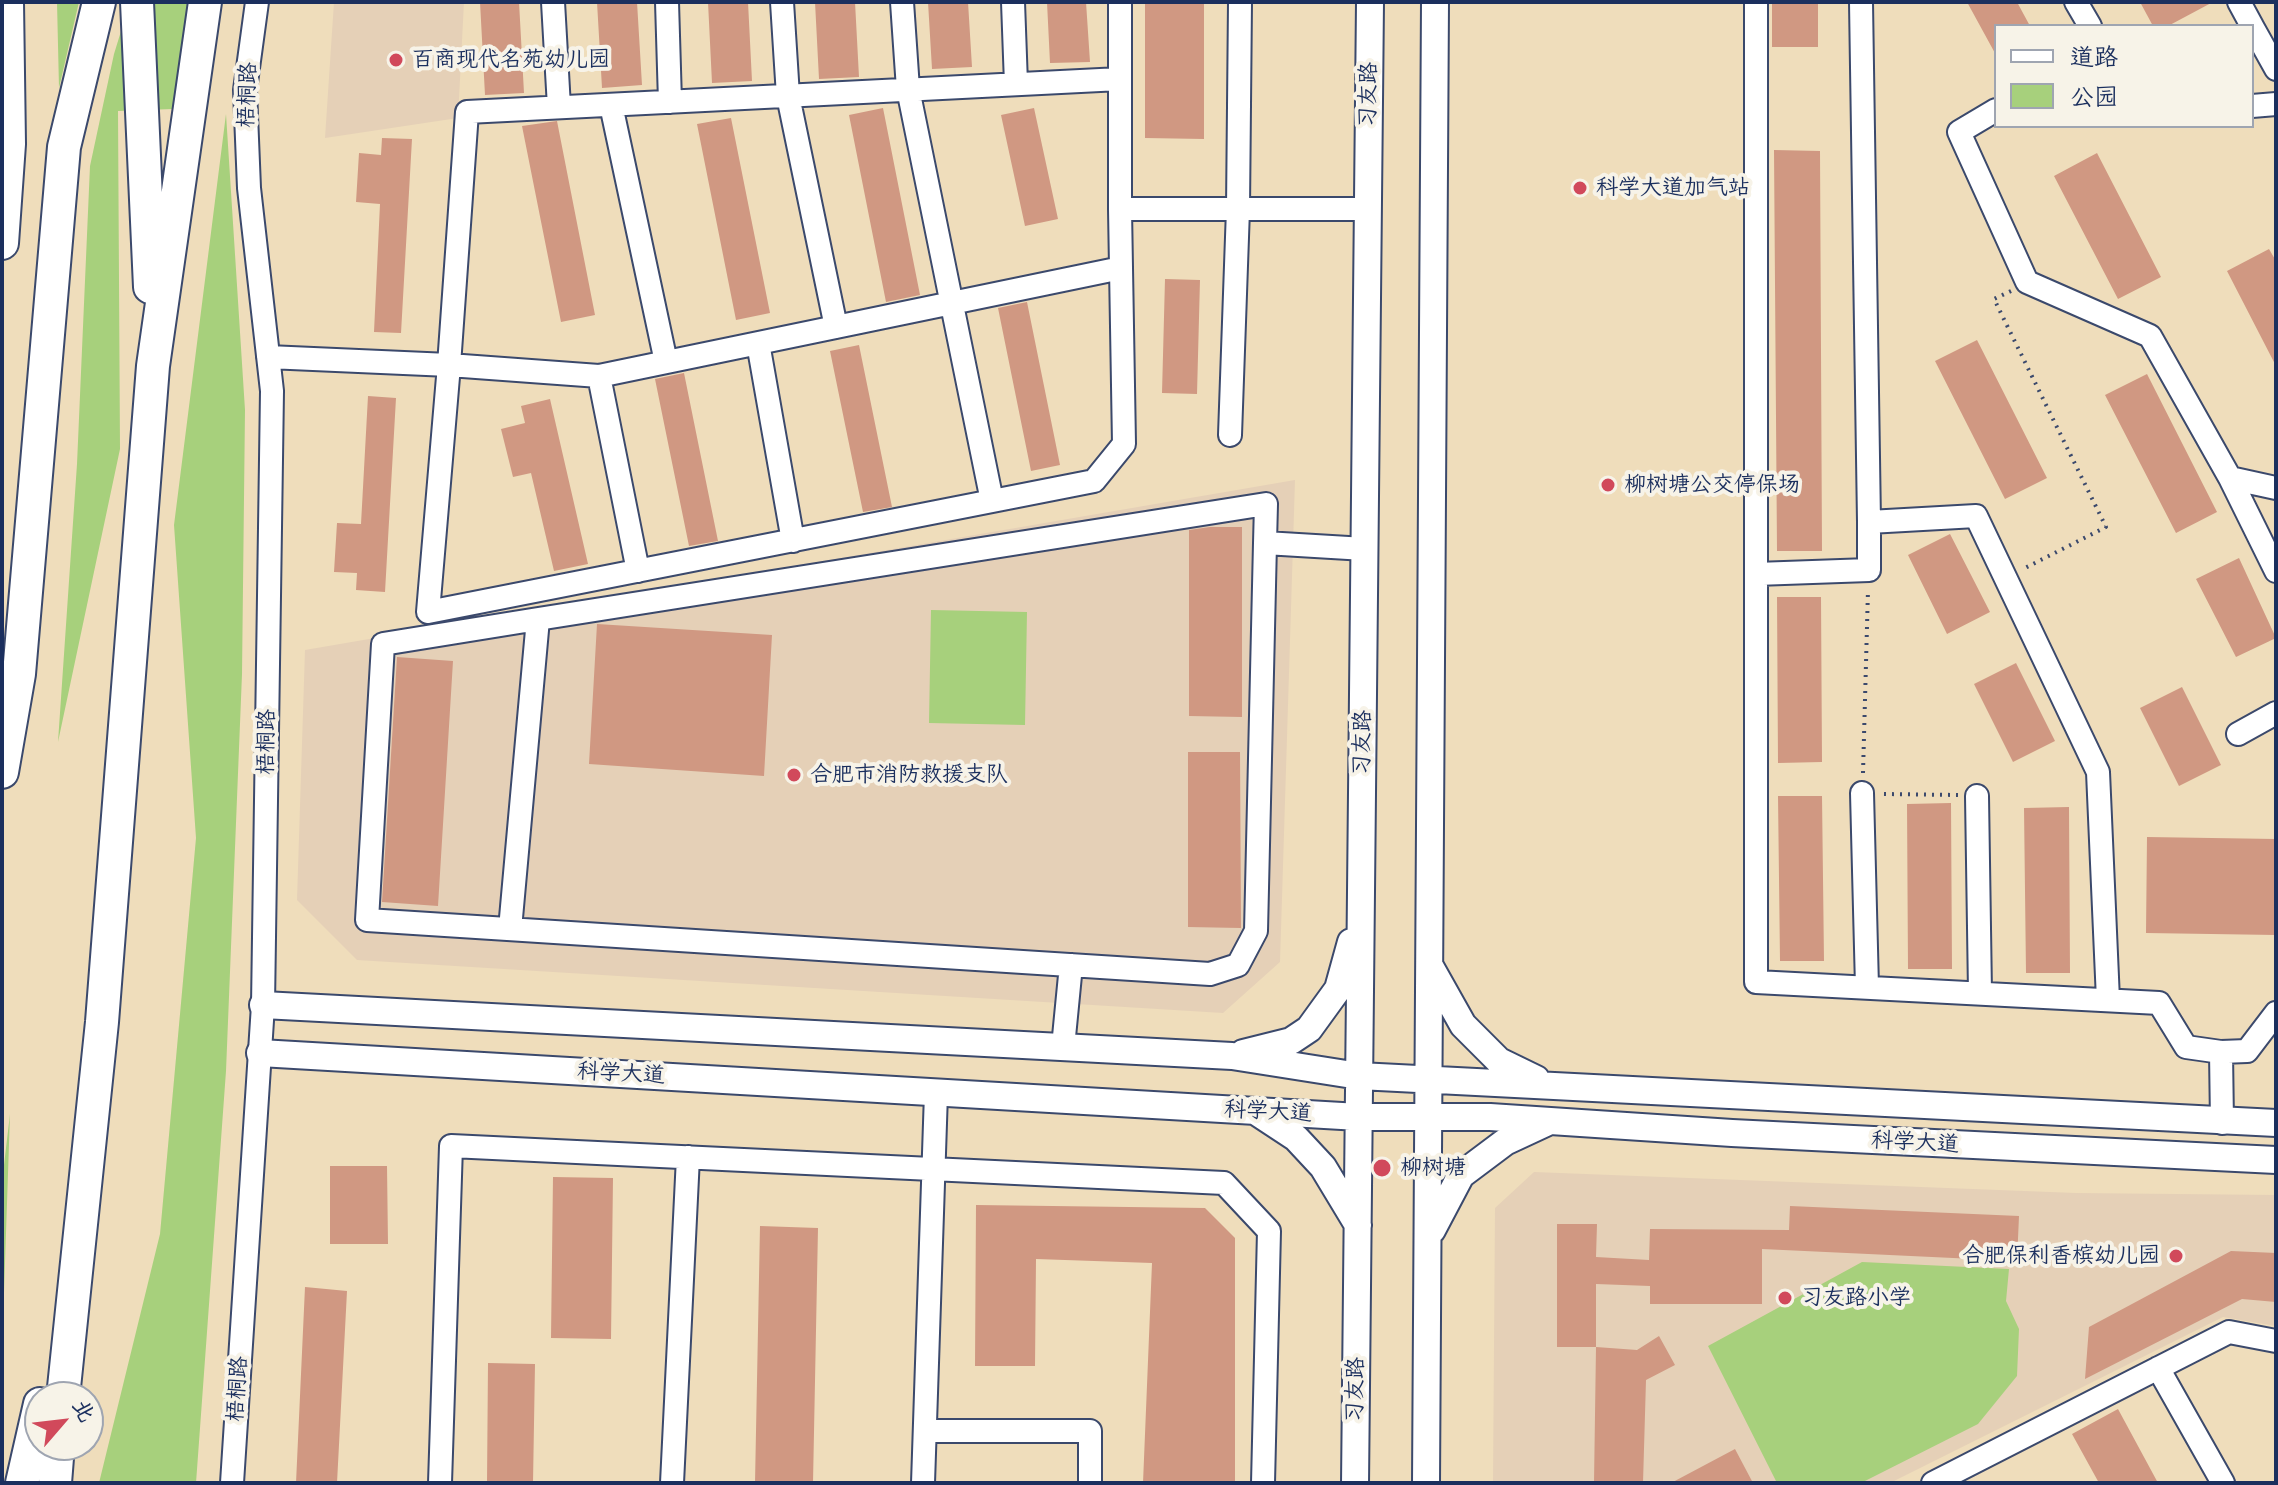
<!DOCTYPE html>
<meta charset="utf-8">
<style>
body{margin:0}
#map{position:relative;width:2278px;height:1485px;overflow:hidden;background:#efddbb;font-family:"Shantell Sans","LXGW WenKai TC",sans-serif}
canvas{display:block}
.frame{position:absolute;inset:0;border:4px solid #1b2f5e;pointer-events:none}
.legend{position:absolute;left:1994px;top:24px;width:260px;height:104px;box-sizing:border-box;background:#f7f3e8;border:2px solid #9fa5b1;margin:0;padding:10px 14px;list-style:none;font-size:24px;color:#1b2f5e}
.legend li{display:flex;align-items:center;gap:16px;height:40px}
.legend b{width:40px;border:2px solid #9fa5b1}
.north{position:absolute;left:24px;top:1381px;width:80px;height:80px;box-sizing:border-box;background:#f7f3e8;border:2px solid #9fa5b1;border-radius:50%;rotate:62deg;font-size:22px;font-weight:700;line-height:32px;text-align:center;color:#1b2f5e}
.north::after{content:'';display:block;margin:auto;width:28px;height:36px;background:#d1495b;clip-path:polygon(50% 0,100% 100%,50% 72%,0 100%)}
</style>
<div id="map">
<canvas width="2278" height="1485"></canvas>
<div class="frame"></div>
<ul class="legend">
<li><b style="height:10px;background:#fff"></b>道路</li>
<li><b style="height:22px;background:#a7d07c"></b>公园</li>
</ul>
<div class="north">北</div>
</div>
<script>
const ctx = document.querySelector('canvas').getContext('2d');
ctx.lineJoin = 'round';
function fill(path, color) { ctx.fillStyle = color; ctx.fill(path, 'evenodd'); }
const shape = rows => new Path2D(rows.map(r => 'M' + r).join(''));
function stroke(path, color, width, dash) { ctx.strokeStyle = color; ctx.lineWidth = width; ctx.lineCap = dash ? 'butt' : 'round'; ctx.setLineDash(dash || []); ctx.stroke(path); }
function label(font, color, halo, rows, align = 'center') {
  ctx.font = font + ' "Shantell Sans","LXGW WenKai TC",sans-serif'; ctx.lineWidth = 8; ctx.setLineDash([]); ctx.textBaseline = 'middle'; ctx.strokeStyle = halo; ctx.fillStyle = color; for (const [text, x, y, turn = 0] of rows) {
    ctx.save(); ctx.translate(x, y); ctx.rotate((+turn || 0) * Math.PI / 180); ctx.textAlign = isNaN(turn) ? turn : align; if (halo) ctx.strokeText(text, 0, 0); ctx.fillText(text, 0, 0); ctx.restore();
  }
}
fill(shape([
 [334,2,464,2,458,118,325,138],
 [1295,480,1280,962,1223,1013,357,960,297,900,305,650],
 [1534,1172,2076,1193,2276,1195,2276,1326,2223,1317,1890,1483,1493,1483,1495,1208]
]), '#e5d0b7');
fill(shape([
 [57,2,79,2,59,88],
 [130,2,188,2,173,109,118,111,120,449,58,742,77,464,90,166,114,54],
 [226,114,245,410,242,674,226,1071,196,1483,99,1483,160,1234,196,838,174,525],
 [931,610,1027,612,1025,725,929,723],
 [10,1114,2,1352,2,1182],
 [1862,1262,2009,1269,2006,1301,2019,1329,2017,1376,1978,1424,1861,1483,1777,1483,1708,1346]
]), '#a7d07c');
fill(shape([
 [480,2,519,2,524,93,485,95],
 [597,2,637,2,642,85,602,88],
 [708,2,748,2,752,81,712,83],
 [815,2,855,2,859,77,819,79],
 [928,2,968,2,972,67,932,69],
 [1047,2,1086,2,1090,62,1050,63],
 [1145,2,1204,2,1204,139,1145,138],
 [1772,2,1818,2,1818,47,1772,47],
 [1967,2,2017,2,2030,26,1996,26,1996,55],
 [2140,2,2213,2,2168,26,2153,26],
 [883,108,920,295,886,302,849,115],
 [1034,108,1058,219,1025,226,1001,115],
 [731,118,770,313,736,320,697,124],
 [557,121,595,315,561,322,522,126],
 [382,138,412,139,401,333,374,332,380,204,356,202,359,153,381,155],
 [1774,150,1820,151,1822,551,1777,551],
 [2097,153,2161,277,2118,299,2054,176],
 [2269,249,2276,261,2276,366,2227,271],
 [1165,279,1200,280,1197,394,1162,393],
 [1027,302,1060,465,1031,471,998,308],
 [1977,340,2047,478,2005,499,1935,361],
 [859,345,892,507,863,512,830,351],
 [684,373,718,541,689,546,655,379],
 [2147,374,2217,512,2176,533,2105,395],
 [368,396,396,398,385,592,356,590,357,573,334,572,337,523,361,524],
 [550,399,588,564,554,571,531,473,513,477,501,429,525,423,521,406],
 [1210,527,1242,527,1242,717,1189,716,1189,530],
 [1950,534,1990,612,1947,634,1908,555],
 [2239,558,2276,638,2236,657,2196,579],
 [1777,597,1821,597,1822,762,1778,763],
 [597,624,772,635,764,776,589,764],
 [397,657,453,661,438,906,382,902],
 [2016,663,2055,741,2013,762,1974,684],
 [2182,687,2221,765,2179,786,2140,708],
 [1188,752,1240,752,1241,928,1188,927],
 [1778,796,1822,796,1824,961,1780,961],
 [1951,803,1952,969,1908,969,1907,804],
 [2069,807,2070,973,2026,973,2024,808],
 [2147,837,2276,839,2276,935,2146,933],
 [330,1166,387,1166,388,1244,330,1244],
 [553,1177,613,1178,611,1339,551,1338],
 [976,1205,1205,1208,1235,1238,1235,1483,1143,1483,1152,1263,1036,1259,1035,1366,975,1366],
 [1790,1206,2019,1216,2017,1261,1762,1249,1762,1304,1650,1304,1650,1286,1596,1284,1596,1347,1557,1347,1557,1224,1597,1224,1596,1257,1649,1260,1650,1229,1789,1230],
 [760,1226,818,1228,813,1483,755,1483],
 [2231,1251,2276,1253,2276,1302,2242,1299,2085,1379,2089,1327],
 [305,1287,347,1291,337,1483,296,1483],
 [1659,1336,1675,1365,1646,1380,1643,1483,1594,1483,1596,1347,1637,1350],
 [488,1363,535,1364,533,1483,487,1483],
 [2118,1409,2158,1483,2099,1483,2072,1434],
 [1735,1449,1753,1483,1671,1483]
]), '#d09882');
const minor = shape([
 [553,2,559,107],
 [667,2,670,102],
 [782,2,788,96,836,327],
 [902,2,908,89,992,501],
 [1013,2,1016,84],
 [1120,2,1120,209,1368,209],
 [1756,2,1756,982,2159,1003,2186,1047,2221,1052,2222,1123],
 [1861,2,1869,522,1976,516,2098,772,2108,1000],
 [2076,2,2090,26],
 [2239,2,2252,26],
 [2252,26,2276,69],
 [1120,79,467,112,449,365,599,376,1121,268],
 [611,105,666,362],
 [2252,106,2276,104],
 [1996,110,1959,132,2027,282,2150,336,2230,478,2276,488],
 [758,343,793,541],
 [268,357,449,365,428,612,1094,481,1124,444,1120,209],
 [599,376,638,571],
 [1230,435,1238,209,1240,2],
 [2230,478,2276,571],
 [1756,574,1869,570,1869,522],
 [538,619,1266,504,1265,543],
 [2238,734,2276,713],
 [1862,793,1867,987],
 [1977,796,1980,993],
 [510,929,538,619,383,644,367,920,1210,974,1238,965,1256,931,1265,543,1365,549],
 [1063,1047,1071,965],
 [2221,1052,2247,1051,2276,1013],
 [2158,1368,2223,1483],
 [925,1431,1090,1431,1090,1483],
 [232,1483,263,1005,272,391,249,188,245,90,257,2],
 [440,1483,451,1146,1224,1183,1269,1231,1263,1483],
 [672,1483,688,1157],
 [923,1483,936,1093],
 [1933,1483,2229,1332,2276,1341]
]);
const major = shape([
 [1431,968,1463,1025,1499,1061,1536,1079],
 [263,1005,1232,1056,1359,1076,2276,1123],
 [260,1053,1359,1117,1490,1117,1732,1133,2276,1160],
 [1243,1053,1291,1041,1309,1029,1338,989,1351,942],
 [1258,1113,1296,1138,1323,1167,1358,1225],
 [1432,1230,1461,1175,1505,1142,1548,1122],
 [1355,1483,1370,2],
 [1426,1483,1435,2]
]);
const highway = shape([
 [137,2,150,287],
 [2,243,9,144,7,2],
 [2,772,19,674,64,147,99,2],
 [63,1397,102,1022,153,366,205,2],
 [22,1483,40,1404],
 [55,1483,58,1445]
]);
stroke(minor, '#3b496c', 26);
stroke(major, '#3b496c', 30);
stroke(highway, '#3b496c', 36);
stroke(shape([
 [2011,291,1994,299,2106,527,2025,568],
 [1863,773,1868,590],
 [1884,794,1959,795]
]), '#3b496c', 4, [2, 6]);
stroke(minor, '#fff', 22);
stroke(major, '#fff', 26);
stroke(highway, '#fff', 32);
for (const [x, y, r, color] of [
 [396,60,8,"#d1495b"],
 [1580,188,8,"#d1495b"],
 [1608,485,8,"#d1495b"],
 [794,775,8,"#d1495b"],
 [1382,1168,10,"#d1495b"],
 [2176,1256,8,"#d1495b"],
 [1785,1298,8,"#d1495b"]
]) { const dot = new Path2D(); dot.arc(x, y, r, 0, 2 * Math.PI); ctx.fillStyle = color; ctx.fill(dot); stroke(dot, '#f7f3e8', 3); }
label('22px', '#1b2f5e', '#f7f3e8', [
 ["百商现代名苑幼儿园",412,60],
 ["科学大道加气站",1596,188],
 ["柳树塘公交停保场",1624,485],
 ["合肥市消防救援支队",810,775],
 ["柳树塘",1400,1168],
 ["合肥保利香槟幼儿园",2160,1256,"right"],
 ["习友路小学",1801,1298]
], 'left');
label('22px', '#1b2f5e', '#f7f3e8', [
 ["梧桐路",248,95,-88],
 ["习友路",1369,95,-89],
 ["梧桐路",267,742,-89],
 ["习友路",1363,743,-89],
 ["科学大道",621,1074,3],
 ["科学大道",1268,1112,3],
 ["科学大道",1915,1143,3],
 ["梧桐路",238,1389,-86],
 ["习友路",1356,1390,-89]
]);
</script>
